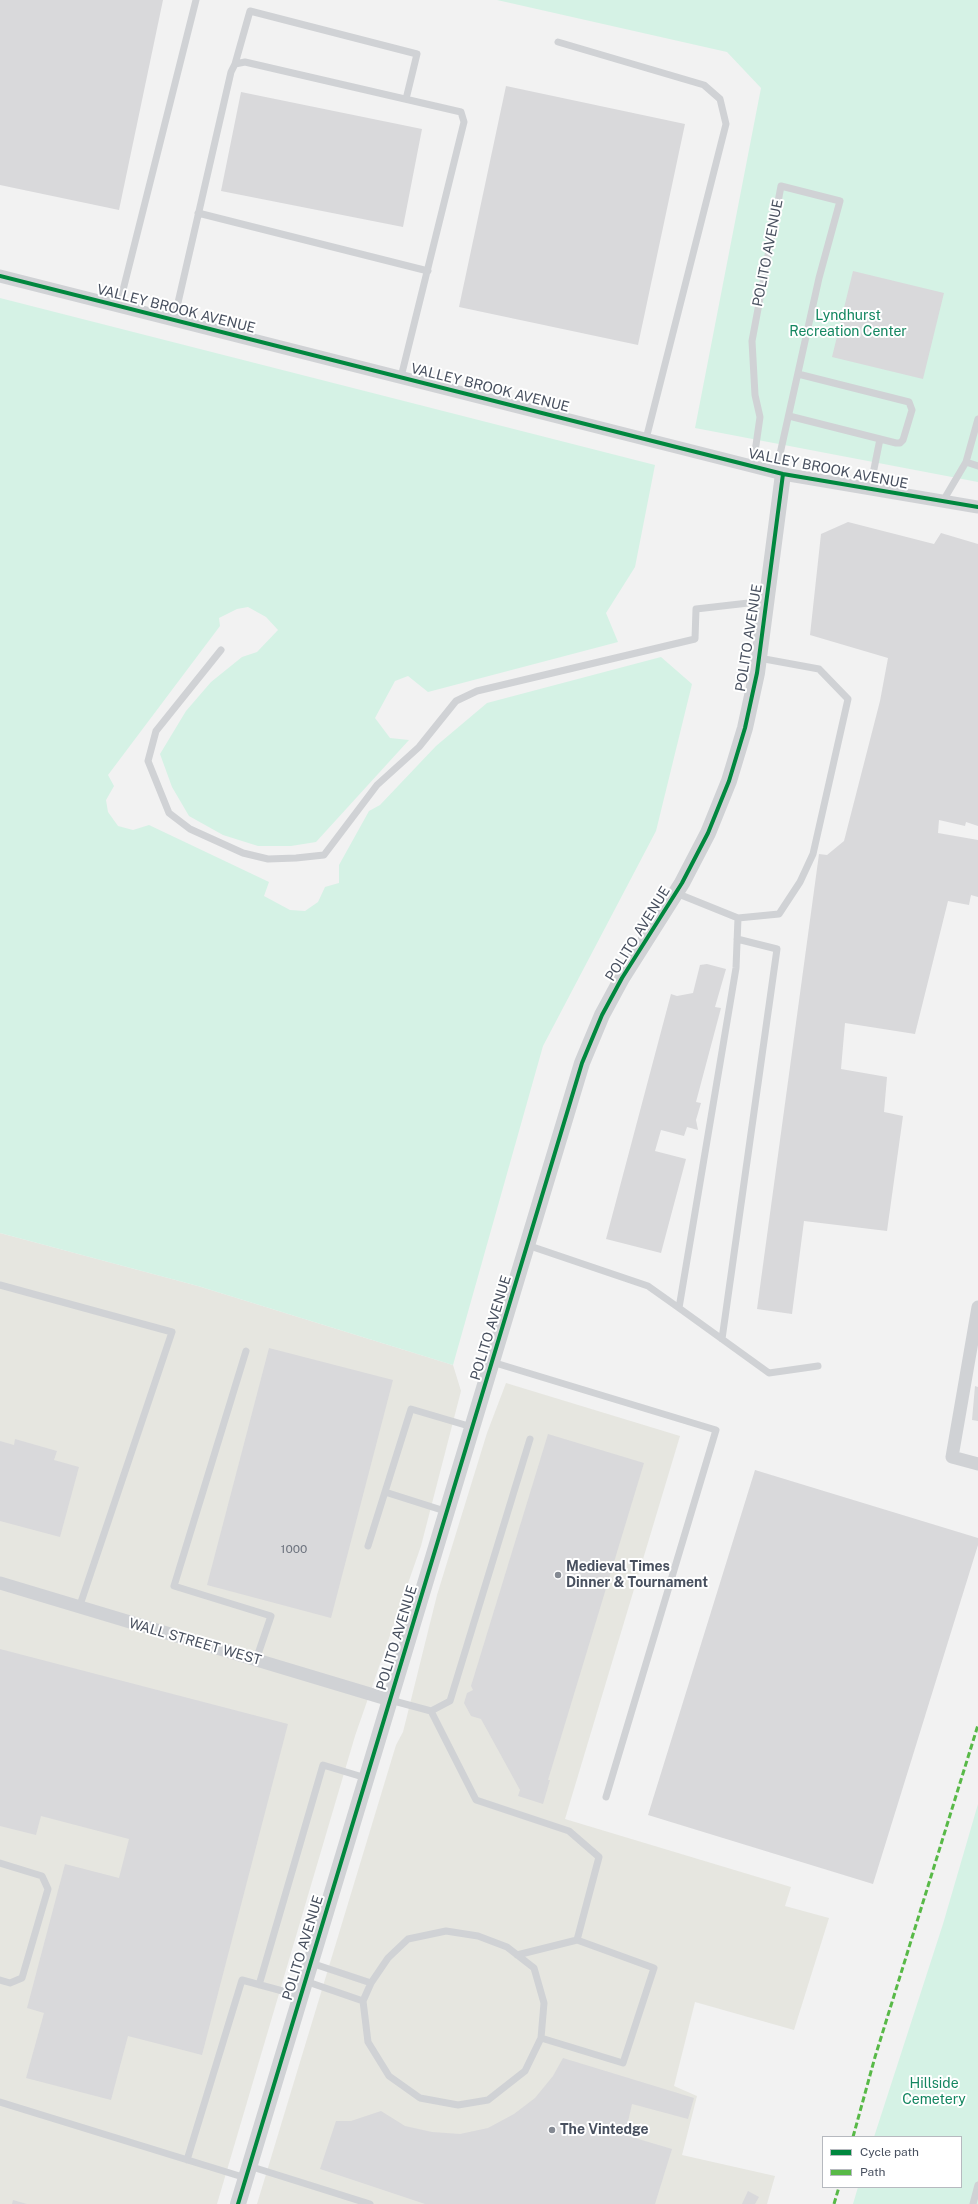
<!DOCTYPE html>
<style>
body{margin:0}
#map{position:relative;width:978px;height:2204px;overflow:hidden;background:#f2f2f2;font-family:"Public Sans",sans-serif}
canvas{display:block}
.legend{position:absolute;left:822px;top:2136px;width:140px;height:52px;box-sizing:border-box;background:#fff;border:1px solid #b6b9bf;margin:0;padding:5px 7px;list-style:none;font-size:12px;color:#48505f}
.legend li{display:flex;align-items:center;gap:8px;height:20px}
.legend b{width:20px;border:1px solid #b6b9bf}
</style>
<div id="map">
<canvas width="978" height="2204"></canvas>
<ul class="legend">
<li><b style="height:5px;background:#00873e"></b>Cycle path</li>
<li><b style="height:5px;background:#58b947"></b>Path</li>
</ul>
</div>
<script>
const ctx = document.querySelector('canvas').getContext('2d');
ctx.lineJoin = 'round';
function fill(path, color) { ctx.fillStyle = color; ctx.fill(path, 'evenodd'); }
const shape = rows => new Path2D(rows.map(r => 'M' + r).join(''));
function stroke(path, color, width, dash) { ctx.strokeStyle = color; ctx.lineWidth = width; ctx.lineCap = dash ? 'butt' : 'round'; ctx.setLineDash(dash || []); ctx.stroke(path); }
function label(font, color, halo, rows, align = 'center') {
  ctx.font = font + ' "Public Sans",sans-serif'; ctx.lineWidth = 4; ctx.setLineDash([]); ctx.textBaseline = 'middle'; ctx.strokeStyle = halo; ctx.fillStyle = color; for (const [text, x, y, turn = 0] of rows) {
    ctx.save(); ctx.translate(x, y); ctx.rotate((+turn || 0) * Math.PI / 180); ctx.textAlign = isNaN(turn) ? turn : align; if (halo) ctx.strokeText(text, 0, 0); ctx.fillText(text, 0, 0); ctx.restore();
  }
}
fill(shape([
 [0,1233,198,1286,453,1365,461,1391,421,1546,355,1736,217,2204,0,2204],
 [506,1383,680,1436,565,1819,791,1887,785,1906,829,1918,794,2030,695,2002,674,2086,697,2096,682,2155,775,2176,767,2204,257,2204,396,1745,403,1732,437,1595,487,1433]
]), '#e6e6e0');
fill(shape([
 [497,0,978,0,978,482,695,428,761,88,727,52],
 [0,298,655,465,635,567,606,613,618,642,428,692,408,676,395,681,375,718,390,738,409,740,316,842,291,846,258,846,223,835,189,816,172,787,160,754,186,711,211,682,242,657,257,652,278,630,266,617,248,607,237,609,219,618,220,626,108,775,114,786,106,800,108,812,118,826,133,830,149,825,269,882,264,896,290,910,305,911,318,902,325,887,339,883,339,865,369,811,380,805,436,746,487,703,661,657,692,684,656,831,543,1046,453,1365,198,1286,0,1233],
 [978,1804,978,2204,853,2204,858,2187,961,2187,961,2137,874,2137,943,1924]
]), '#d5f2e5');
fill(shape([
 [0,0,163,0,119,210,0,185],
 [506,86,685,124,638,345,459,307],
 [241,92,422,129,403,227,221,191],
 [853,271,944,293,923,379,832,357],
 [848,522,934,544,941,533,978,544,978,826,966,822,965,826,939,820,938,833,978,840,978,897,971,895,969,905,948,901,915,1034,845,1023,841,1069,887,1077,884,1112,903,1116,887,1231,804,1221,792,1314,757,1309,819,854,827,855,844,841,880,701,888,658,810,635,821,534],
 [707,964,726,969,715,1007,721,1008,696,1102,701,1103,696,1120,698,1130,687,1127,684,1136,661,1130,655,1151,686,1159,661,1253,606,1239,671,994,677,996,693,993,700,965],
 [269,1348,393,1380,331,1618,207,1585],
 [975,1386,978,1387,978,1421,972,1420],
 [548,1434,644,1463,548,1780,550,1780,543,1804,518,1796,520,1790,481,1719,471,1716,464,1703,467,1693,473,1690,471,1686],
 [15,1439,57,1451,54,1460,79,1467,60,1537,0,1521,0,1441,14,1445],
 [755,1470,978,1538,978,1545,873,1884,648,1815],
 [0,1649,288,1724,202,2055,128,2036,111,2100,26,2078,44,2013,27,2008,65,1864,119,1878,129,1839,41,1816,36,1835,0,1826],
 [563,2058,694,2098,688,2119,632,2104,625,2135,672,2149,655,2204,425,2204,320,2169,336,2121,351,2121,381,2111,405,2126,432,2132,460,2134,488,2128,514,2114,535,2098,553,2076],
 [748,2191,759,2197,755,2204,742,2204],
 [13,2200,27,2204,12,2204]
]), '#d9d9db');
stroke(shape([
 [558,42,704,85,720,99,726,124,646,439],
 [235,64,250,11,417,54,406,99],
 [198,213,428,271],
 [119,306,196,0],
 [174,320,231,72,235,64,245,62,461,112,464,122,401,377],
 [789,416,896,443,900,443,903,440,912,410,909,402,798,374],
 [966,462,978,466],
 [753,466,760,417,755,395,752,341,781,186,840,201,819,278,776,472],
 [870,489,880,439],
 [943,501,966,462,978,419],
 [221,650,156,731,148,761,169,813,190,829,243,853,268,859,296,858,324,855,377,785,419,747,456,701,477,691,695,639,696,609,766,601],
 [676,893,738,918,736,968,679,1308,769,1373,818,1366],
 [738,918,779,914,800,882,813,854,848,699,819,669,759,658],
 [527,1245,648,1286,679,1308],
 [0,1285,172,1332,79,1608],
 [722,1339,777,949,737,939],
 [246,1351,174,1586,271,1616,256,1660],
 [492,1362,716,1430,606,1797],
 [385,1492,448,1512],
 [368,1546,411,1409,472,1427],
 [390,1700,431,1711,476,1800,569,1831,599,1857,577,1940,654,1968,623,2063,541,2038],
 [431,1711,450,1701,530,1439],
 [0,1863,42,1876,48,1889,22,1978,10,1983,0,1980],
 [446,1931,478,1936,507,1947,534,1968,544,2003,541,2038,525,2071,488,2100,458,2105,420,2098,389,2076,368,2042,363,2001,371,1983,388,1958,408,1939,446,1931],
 [517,1955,577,1940],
 [311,1963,371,1983],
 [305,1981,363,2001],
 [259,1985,323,1765,366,1778],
 [0,2102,246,2178],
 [187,2160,242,1980,301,1996],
 [249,2166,370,2204],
 [973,2204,978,2185]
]), '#d0d2d5', 7);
stroke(shape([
 [0,276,783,474,978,507],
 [978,1307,952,1457,978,1464],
 [0,1583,390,1700]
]), '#d0d2d5', 13);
stroke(shape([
 [238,2204,582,1063,602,1015,622,978,682,883,708,833,729,781,745,728,757,673,783,474]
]), '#d0d2d5', 16);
stroke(shape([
 [853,2137,875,2057,978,1725],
 [834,2204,839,2187]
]), '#58b947', 3, [6, 3]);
stroke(shape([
 [0,276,783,474,978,507],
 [238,2204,582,1063,602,1015,622,978,682,883,708,833,729,781,745,728,757,673,783,474]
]), '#00873e', 4);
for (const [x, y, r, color] of [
 [558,1575,4,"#848992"],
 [552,2130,4,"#848992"]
]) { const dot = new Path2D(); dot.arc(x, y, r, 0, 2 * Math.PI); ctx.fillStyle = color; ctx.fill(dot); stroke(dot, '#fff', 1.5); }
label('12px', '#6e747f', null, [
 ["1000",294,1549]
]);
label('14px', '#48505f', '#fff', [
 ["POLITO AVENUE",768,253,-79],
 ["VALLEY BROOK AVENUE",176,309,14],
 ["VALLEY BROOK AVENUE",490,388,14],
 ["VALLEY BROOK AVENUE",828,469,11],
 ["POLITO AVENUE",749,638,-81],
 ["POLITO AVENUE",638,934,-58],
 ["POLITO AVENUE",491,1328,-73],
 ["POLITO AVENUE",397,1638,-73],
 ["WALL STREET WEST",195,1642,16],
 ["POLITO AVENUE",303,1948,-73]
]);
label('14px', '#138660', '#fff', [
 ["Lyndhurst",848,316],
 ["Recreation Center",848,332],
 ["Hillside",934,2084],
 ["Cemetery",934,2100]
]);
label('bold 14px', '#48505f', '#fff', [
 ["Medieval Times",566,1567],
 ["Dinner & Tournament",566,1583],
 ["The Vintedge",560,2130]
], 'left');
</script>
